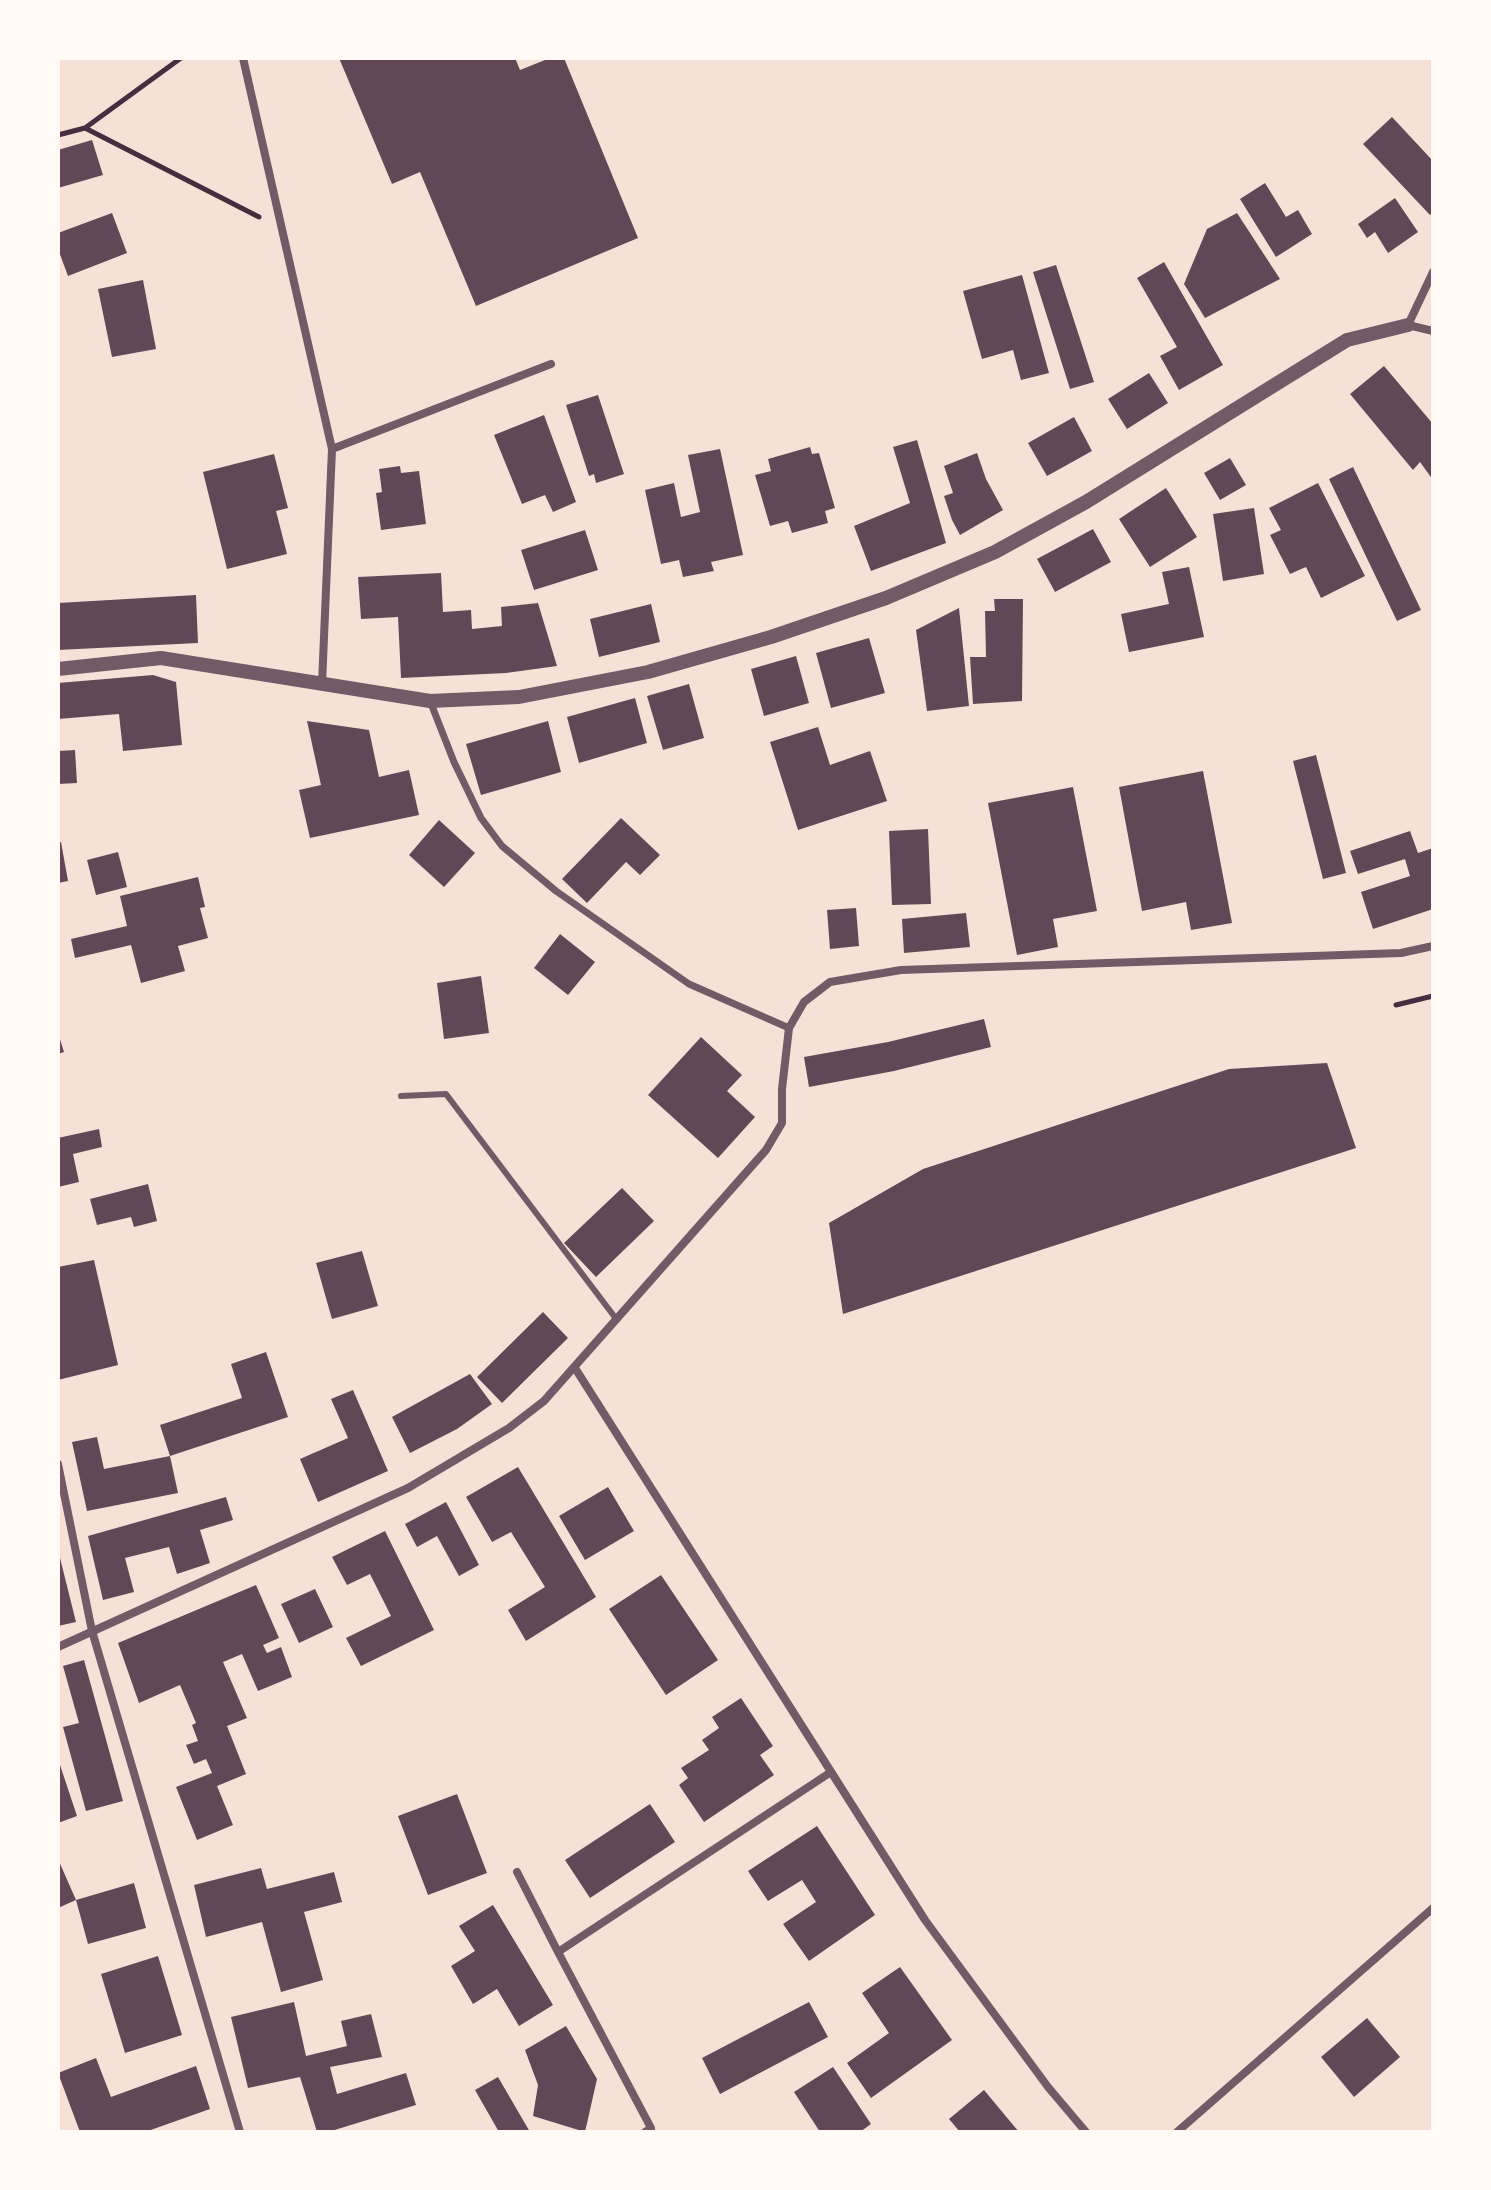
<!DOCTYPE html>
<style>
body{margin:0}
#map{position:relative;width:1491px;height:2190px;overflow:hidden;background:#f7e1d7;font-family:"Fira Sans Condensed",sans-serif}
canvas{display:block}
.frame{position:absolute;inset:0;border:60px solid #fffaf5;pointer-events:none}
</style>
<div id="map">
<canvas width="1491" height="2190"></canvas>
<div class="frame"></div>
</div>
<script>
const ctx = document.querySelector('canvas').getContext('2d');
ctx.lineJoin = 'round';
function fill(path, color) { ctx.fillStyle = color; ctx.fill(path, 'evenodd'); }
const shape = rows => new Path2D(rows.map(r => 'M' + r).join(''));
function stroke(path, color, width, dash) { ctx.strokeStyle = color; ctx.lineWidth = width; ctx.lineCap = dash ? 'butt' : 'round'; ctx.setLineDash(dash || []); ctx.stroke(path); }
fill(shape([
 [339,58,515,58,520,70,550,58,564,58,638,238,476,306,420,172,392,184],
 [1392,117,1433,161,1433,212,1430,215,1363,144],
 [92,140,103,175,58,188,58,150],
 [1265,183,1286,217,1298,210,1312,234,1276,257,1240,199],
 [1395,198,1418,232,1388,253,1375,232,1367,238,1358,224],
 [112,213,127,253,68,276,58,249,58,233],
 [1237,213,1280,279,1205,318,1184,284,1207,229],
 [1164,262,1223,365,1179,390,1160,356,1177,347,1137,278],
 [1056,265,1094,382,1070,389,1033,272],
 [1022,275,1049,373,1021,380,1013,350,982,359,963,291],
 [143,280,156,349,112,357,98,289],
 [1384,366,1433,424,1433,480,1420,462,1413,470,1350,394],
 [1149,373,1168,403,1127,429,1108,399],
 [598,395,624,474,596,483,594,474,589,476,566,405],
 [544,415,576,502,553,512,545,495,522,504,494,435],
 [1074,417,1092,451,1047,476,1028,443],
 [917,440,946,543,871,571,854,526,910,503,893,447],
 [810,447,812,454,819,453,835,508,825,511,828,523,792,533,788,521,770,526,755,475,771,471,768,459],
 [720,449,743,555,711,562,714,571,683,577,679,560,661,564,645,490,674,483,681,517,700,512,688,455],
 [977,453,986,479,1003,510,960,535,952,520,944,496,953,493,944,466],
 [274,454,288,508,276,511,287,554,227,569,203,472],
 [1230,458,1246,485,1220,500,1204,473],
 [400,466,401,473,419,471,426,524,381,530,376,493,382,492,379,469],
 [1353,467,1421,610,1397,621,1329,479],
 [1318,483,1365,576,1321,598,1306,567,1290,574,1270,535,1281,530,1269,508],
 [1166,488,1197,537,1150,567,1119,519],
 [1254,508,1264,574,1223,581,1213,514],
 [1093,529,1111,562,1055,592,1037,559],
 [585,530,598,570,534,590,521,550],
 [1189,567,1204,637,1129,652,1121,614,1169,604,1162,572],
 [441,573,443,612,471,610,472,629,502,626,501,607,538,603,557,666,506,673,401,678,398,617,361,619,358,577],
 [196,595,198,643,58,650,58,603],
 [994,599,1023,599,1022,701,973,704,970,657,986,657,985,611,995,611],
 [651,604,660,642,599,657,590,619],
 [959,608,969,706,927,711,916,630],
 [869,638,885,693,831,708,816,653],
 [796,656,809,703,764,716,751,669],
 [153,675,176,682,182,745,123,751,119,714,58,719,58,683],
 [689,684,704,738,663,750,647,696],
 [635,698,647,743,579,763,567,717],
 [307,721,369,730,379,777,409,770,419,815,310,838,299,790,321,785],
 [548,721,561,772,481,795,466,744],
 [818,727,830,765,870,751,887,801,798,830,770,742],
 [75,750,77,783,58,784,58,751],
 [1316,755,1346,873,1323,879,1293,761],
 [1203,771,1232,923,1191,930,1186,902,1142,911,1119,787],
 [1073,787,1097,911,1053,919,1058,947,1017,955,988,803],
 [621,818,660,855,640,875,626,862,587,903,562,879],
 [439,820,475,853,444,887,409,855],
 [928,829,931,904,892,905,889,831],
 [1410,831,1418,853,1433,848,1433,909,1373,929,1361,892,1410,876,1405,859,1358,874,1350,851],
 [61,842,68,881,58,883,58,843],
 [118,852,127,887,96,895,87,860],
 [198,877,205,907,200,908,208,938,178,946,185,971,141,983,131,945,75,958,71,939,127,926,120,896],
 [856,908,859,946,830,949,827,910],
 [966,913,970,947,904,953,902,919],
 [560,934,595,962,568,995,534,968],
 [481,976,489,1033,444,1039,437,983],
 [984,1019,991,1047,894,1071,809,1087,804,1057,888,1042],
 [58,1033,64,1052,58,1054],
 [701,1037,742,1075,727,1091,755,1117,718,1158,648,1095],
 [1327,1063,1356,1148,843,1314,829,1223,923,1169,1229,1069],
 [99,1129,102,1147,73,1154,79,1182,58,1187,58,1138],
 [148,1184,157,1221,134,1227,131,1217,97,1225,90,1199],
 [622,1188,654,1221,596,1277,564,1243],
 [362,1251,378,1306,332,1319,316,1263],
 [94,1260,118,1365,58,1380,58,1267],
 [543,1312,568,1338,502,1403,477,1377],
 [266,1352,288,1417,170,1456,178,1493,87,1511,72,1442,97,1437,104,1469,170,1456,160,1425,242,1398,231,1364],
 [470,1374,492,1404,457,1429,410,1453,392,1417],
 [353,1390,388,1471,318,1502,300,1459,348,1438,331,1399],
 [518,1467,596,1597,526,1641,508,1610,545,1587,511,1532,492,1542,466,1497],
 [608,1487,634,1531,585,1560,559,1516],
 [226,1497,233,1520,200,1530,210,1563,177,1574,169,1547,125,1558,134,1592,103,1600,88,1536],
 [446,1502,479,1565,459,1576,437,1536,417,1547,405,1524],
 [385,1531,434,1630,361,1666,346,1638,391,1616,370,1574,347,1585,332,1557],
 [58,1550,76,1622,58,1626],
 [661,1575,718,1660,666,1695,609,1609],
 [256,1585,279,1638,263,1645,267,1653,281,1647,292,1677,258,1691,242,1654,223,1662,247,1718,227,1726,246,1774,217,1786,233,1825,197,1840,176,1787,212,1773,206,1759,194,1764,186,1745,198,1741,192,1725,196,1723,180,1685,139,1703,118,1643],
 [315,1589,333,1627,299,1643,281,1604],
 [84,1660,123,1801,86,1811,63,1727,79,1723,63,1666],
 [741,1698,773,1746,760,1755,774,1775,704,1822,679,1785,688,1778,681,1768,709,1750,702,1740,719,1728,712,1717],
 [58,1759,77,1816,58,1823],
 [457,1794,487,1873,428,1895,398,1816],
 [650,1804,675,1842,590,1898,565,1860],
 [817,1826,875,1915,809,1961,783,1924,816,1902,802,1880,768,1901,748,1871],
 [58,1859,76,1900,58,1908],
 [261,1868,267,1889,334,1872,342,1902,304,1912,323,1980,281,1992,262,1922,206,1937,194,1885],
 [134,1883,146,1928,88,1944,76,1900],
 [493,1905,553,2005,519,2026,497,1989,473,2004,451,1966,475,1951,459,1926],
 [158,1956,182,2035,125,2053,101,1974],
 [900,1967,952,2040,871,2098,847,2063,889,2033,862,1993],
 [294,2002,306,2056,347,2046,341,2021,371,2014,382,2057,330,2067,337,2094,406,2073,416,2105,328,2132,317,2132,300,2077,248,2088,231,2017],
 [809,2002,828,2037,720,2094,702,2058],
 [1367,2018,1400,2057,1354,2097,1321,2057],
 [566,2026,597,2079,585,2132,533,2116,538,2085,525,2050],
 [96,2058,111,2097,196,2066,210,2109,145,2132,80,2132,58,2073],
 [833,2067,871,2124,860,2132,820,2132,794,2092],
 [498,2077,530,2132,499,2132,475,2090],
 [984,2090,1019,2132,960,2132,949,2119]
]), '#644757');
stroke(shape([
 [85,128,259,217],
 [58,135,85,128,181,58],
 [1396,1005,1433,996]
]), '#4a2c40', 5);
stroke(shape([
 [401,1096,446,1094,617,1320]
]), '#755966', 6);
stroke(shape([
 [430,701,454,762,481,818,502,846,556,891,689,984,789,1028]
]), '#755966', 7);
stroke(shape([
 [243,58,332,449,322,684],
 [1433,272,1408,325,1433,331],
 [332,449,551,364],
 [575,1368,925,1920,1048,2087,1086,2132],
 [58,1464,92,1631,240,2132],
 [58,1647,408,1488,509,1428,544,1401,766,1150,782,1123,782,1089,789,1028,804,1002,830,982,901,970,1401,953,1433,946],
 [517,1872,558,1952],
 [645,2132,651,2128,558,1952,831,1772],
 [1177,2132,1433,1908]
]), '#755966', 8);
stroke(shape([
 [58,669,161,658,430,701,519,697,648,672,771,637,886,598,995,552,1086,502,1347,340,1408,325]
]), '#755966', 14);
</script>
